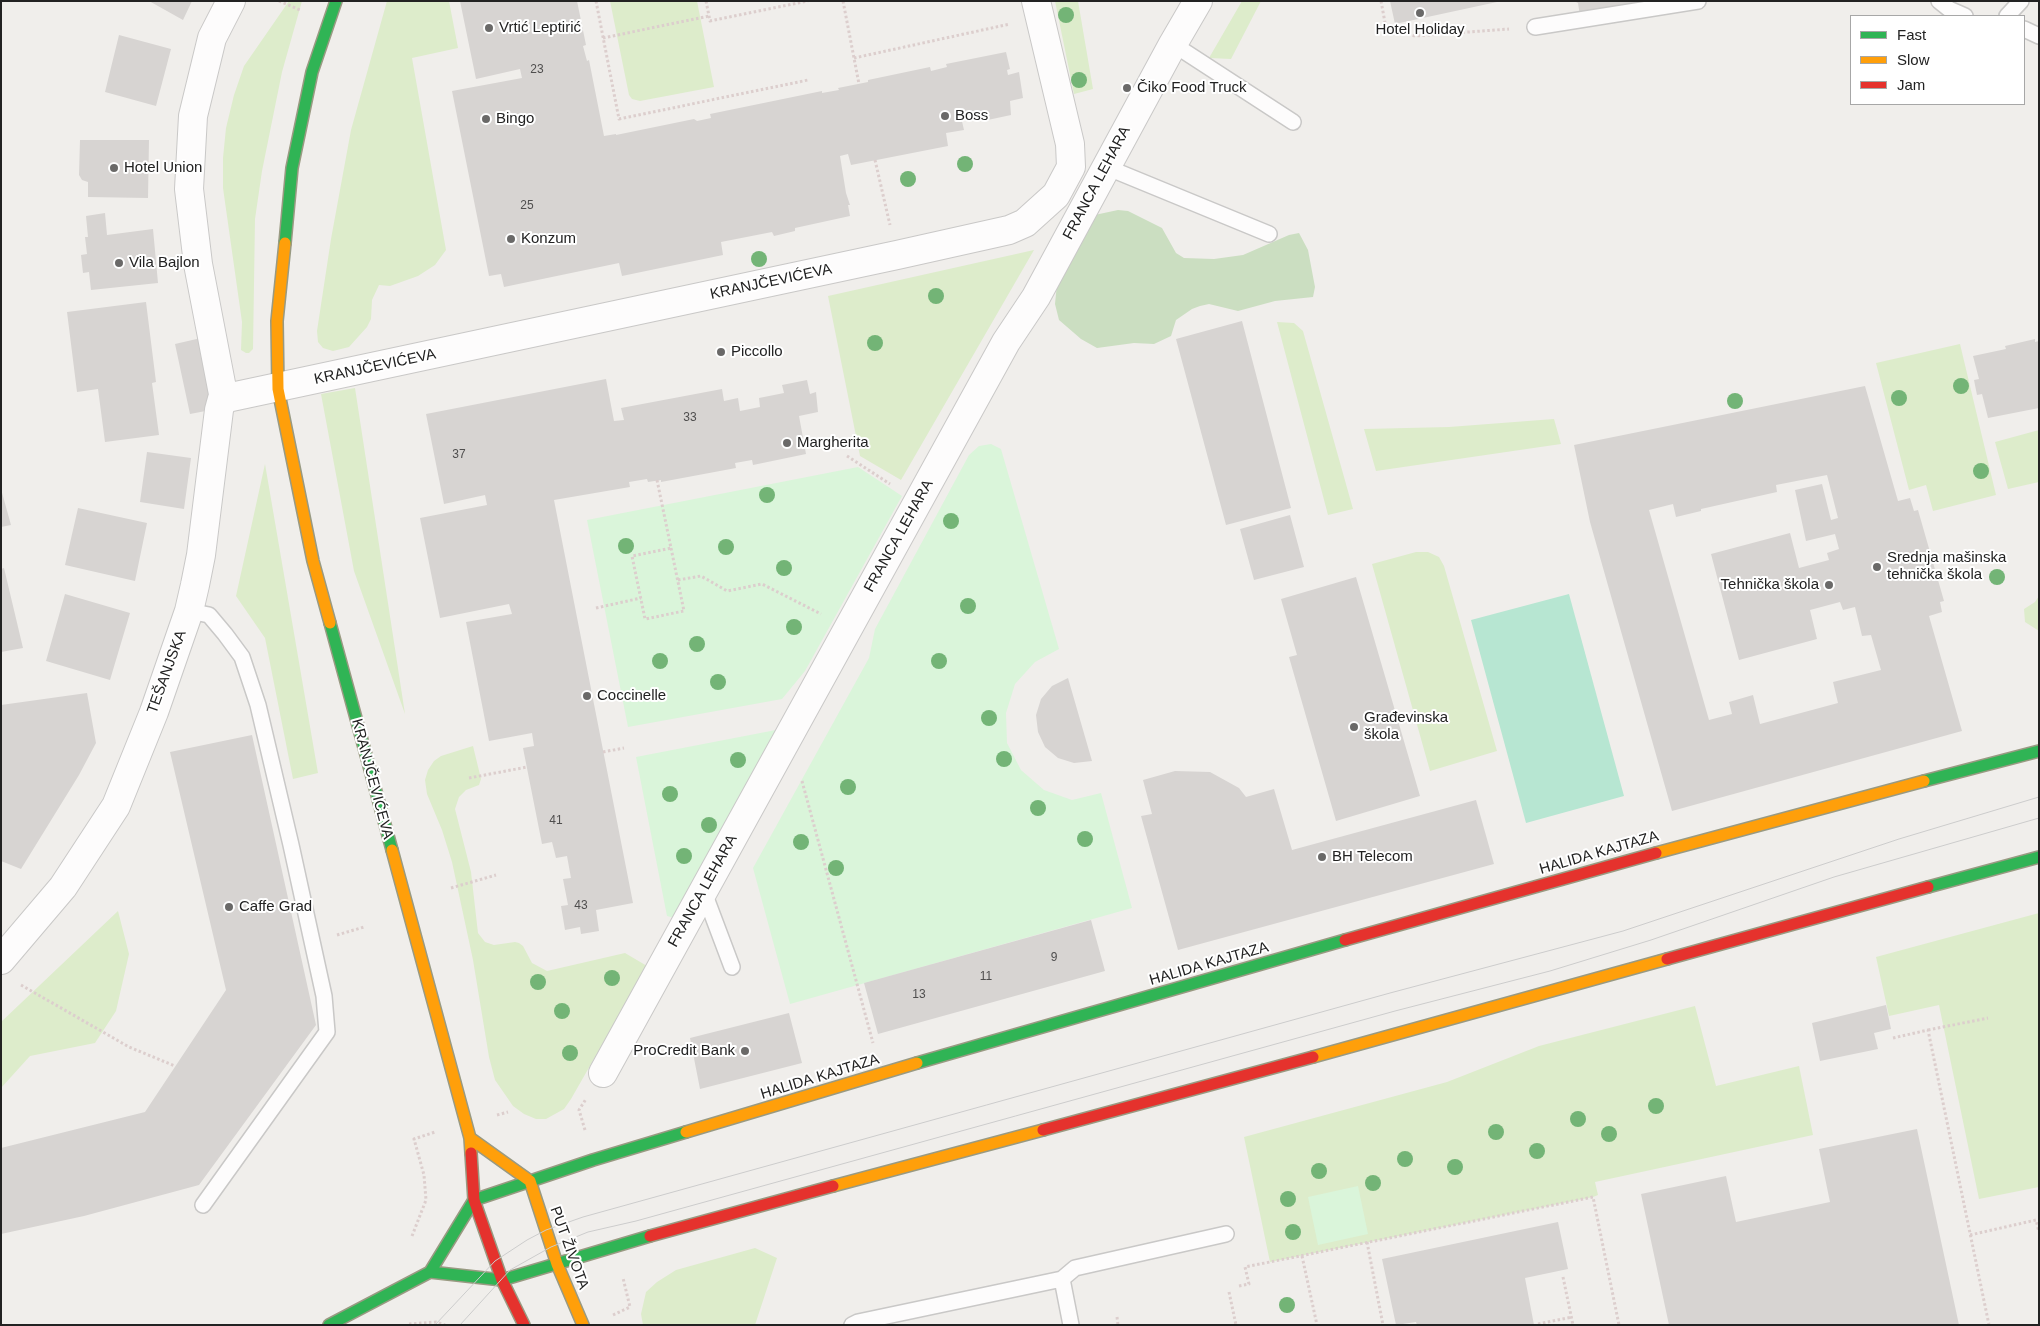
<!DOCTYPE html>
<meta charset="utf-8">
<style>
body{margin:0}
#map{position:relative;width:2040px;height:1326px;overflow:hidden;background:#f0eeeb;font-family:Arial,sans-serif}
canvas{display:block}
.frame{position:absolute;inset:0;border:2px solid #222;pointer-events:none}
.legend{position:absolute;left:1850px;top:15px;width:175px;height:90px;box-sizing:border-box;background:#fff;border:1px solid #a7a7a7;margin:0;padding:6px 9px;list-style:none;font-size:15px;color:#222}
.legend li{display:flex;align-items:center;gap:10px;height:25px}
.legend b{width:25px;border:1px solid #a7a7a7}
</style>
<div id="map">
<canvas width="2040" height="1326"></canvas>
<div class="frame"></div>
<ul class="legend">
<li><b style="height:6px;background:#30b455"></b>Fast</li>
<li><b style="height:6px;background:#ff9f0a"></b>Slow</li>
<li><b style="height:6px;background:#e5322d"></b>Jam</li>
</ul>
</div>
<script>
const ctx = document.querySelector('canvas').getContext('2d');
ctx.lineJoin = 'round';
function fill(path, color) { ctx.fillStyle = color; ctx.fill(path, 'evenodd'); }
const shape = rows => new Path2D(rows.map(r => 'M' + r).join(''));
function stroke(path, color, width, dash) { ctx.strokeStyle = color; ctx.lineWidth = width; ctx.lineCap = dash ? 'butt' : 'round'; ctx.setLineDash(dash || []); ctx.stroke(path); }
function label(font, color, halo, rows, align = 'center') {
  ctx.font = font + ' Arial,sans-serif'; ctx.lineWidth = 4; ctx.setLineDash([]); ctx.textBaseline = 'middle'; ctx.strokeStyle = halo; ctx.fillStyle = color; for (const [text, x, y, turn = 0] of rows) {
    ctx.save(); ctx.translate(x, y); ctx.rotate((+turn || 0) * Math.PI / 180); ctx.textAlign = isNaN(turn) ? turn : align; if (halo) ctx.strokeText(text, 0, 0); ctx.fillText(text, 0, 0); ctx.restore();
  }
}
fill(shape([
 [289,1,302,1,282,72,262,171,255,219,253,349,249,353,246,353,241,350,242,322,223,188,223,158,226,128,234,95,244,66],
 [387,1,449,1,458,48,412,58,446,250,435,265,418,276,390,286,379,285,372,300,371,319,367,327,349,347,333,351,323,348,318,342,317,331,331,239,351,130],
 [610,1,697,1,714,87,640,101,632,99,629,95],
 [1055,1,1078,1,1093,89,1074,94],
 [1242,1,1261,1,1231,59,1209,58],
 [1034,250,901,480,860,456,828,296],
 [1277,322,1294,323,1303,331,1353,509,1328,515],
 [1960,344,1996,495,1933,511,1926,485,1909,490,1876,363],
 [355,388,405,714,354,571,321,394],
 [1554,419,1561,444,1376,471,1364,429,1449,427],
 [2039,430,2039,482,2008,489,1995,442],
 [265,464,318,773,293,779,265,638,236,596],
 [1416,552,1428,552,1439,557,1444,566,1497,751,1430,771,1372,564],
 [2039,596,2039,631,2025,622,2024,609,2035,602],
 [473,746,481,779,479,785,466,790,459,797,455,809,471,872,478,933,485,942,494,945,515,942,519,943,523,946,532,963,547,971,625,953,647,966,571,1099,564,1109,546,1119,536,1119,524,1114,513,1106,495,1080,489,1057,473,960,452,862,442,830,427,794,425,780,428,770,434,761,441,756],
 [118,911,129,954,116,1011,95,1043,30,1056,1,1088,1,1022],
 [2039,913,2039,1187,1979,1199,1939,1005,1889,1016,1876,957],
 [1695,1006,1716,1086,1799,1066,1813,1135,1595,1182,1598,1195,1593,1197,1270,1262,1244,1137,1447,1082,1539,1046],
 [755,1248,777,1258,755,1325,643,1325,641,1314,646,1292,657,1282,676,1270]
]), '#ddeccb');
fill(shape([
 [1118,210,1128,211,1162,228,1176,253,1184,258,1214,259,1243,255,1289,235,1299,233,1308,250,1315,287,1313,297,1275,301,1238,311,1209,304,1200,306,1192,309,1176,320,1171,336,1154,344,1134,343,1097,348,1081,339,1059,320,1055,304,1057,284,1090,216]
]), '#cbdec1');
fill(shape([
 [991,444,1001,449,1059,649,1035,662,1015,684,1006,713,1007,743,1021,770,1044,790,1072,800,1101,793,1132,908,790,1004,753,868,869,658,875,629,969,455,979,446],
 [858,467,902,496,805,671,782,699,628,727,587,520],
 [781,729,678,919,667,916,636,757],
 [1358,1186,1368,1234,1318,1245,1308,1197]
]), '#daf5da');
fill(shape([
 [1569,594,1624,796,1526,823,1471,620]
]), '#b7e6d2');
fill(shape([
 [149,1,192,1,183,20],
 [460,1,577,1,586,45,583,46,587,61,589,60,604,136,616,134,616,135,694,119,697,121,711,118,710,114,822,91,822,93,839,90,838,88,868,82,868,80,930,67,931,71,947,67,946,64,1006,52,1010,69,1007,70,1008,75,1019,72,1023,98,1010,101,1011,115,983,121,982,113,961,117,964,130,946,133,948,146,851,165,848,154,840,156,846,193,850,205,848,205,850,216,795,228,795,231,774,236,772,232,721,242,723,255,622,276,619,263,504,287,501,274,489,276,452,91,522,78,520,69,476,79],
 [1390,1,1497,1,1497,2,1395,24],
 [1574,1,1647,1,1647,2,1580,16,1578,3],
 [119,35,171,49,156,106,105,92],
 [80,140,149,140,148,198,88,197,88,182,82,180,79,175],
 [105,213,107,235,153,229,158,283,91,290,89,272,83,273,81,255,87,254,85,237,88,237,86,216],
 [146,302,156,382,152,383,159,435,105,442,98,389,77,392,67,312],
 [1242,321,1291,508,1226,525,1176,339],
 [201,338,216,409,190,414,175,344],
 [2035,339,2035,342,2039,341,2039,408,1988,418,1982,394,1977,395,1974,380,1979,379,1973,356,2006,349,2005,346],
 [606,379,614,421,624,420,621,408,722,389,724,401,738,398,740,411,760,407,759,398,784,393,782,385,807,380,810,394,816,392,818,412,799,416,806,454,753,465,752,460,735,463,736,468,661,482,661,480,648,482,647,479,629,482,630,487,554,500,633,903,596,910,599,931,581,934,580,927,565,930,561,906,568,905,563,879,571,878,567,856,556,858,552,842,542,844,523,748,534,746,532,733,489,741,466,622,512,614,509,604,440,618,420,518,487,505,485,495,444,504,426,414],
 [1865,386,1898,501,1910,498,1914,511,1918,510,1944,601,1940,602,1942,612,1929,616,1962,731,1672,811,1590,522,1574,445],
 [1827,475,1838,518,1831,520,1822,484,1795,490,1806,541,1835,534,1839,549,1827,553,1829,560,1799,568,1790,533,1711,554,1739,660,1817,639,1810,610,1840,602,1843,610,1855,607,1862,636,1871,635,1881,670,1833,682,1838,703,1760,724,1753,695,1729,702,1732,714,1709,720,1649,510,1673,504,1676,517,1701,511,1701,509,1777,492,1776,485],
 [147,452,191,458,184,509,140,502],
 [1,489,11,525,1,527],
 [78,508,147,523,135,581,65,565],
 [1290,515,1304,567,1254,580,1240,529],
 [4,568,23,648,1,652,1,569],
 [1356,577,1420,796,1336,821,1289,657,1297,655,1281,599],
 [65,594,130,613,110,680,46,661],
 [1068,678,1092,761,1074,763,1058,758,1045,747,1038,732,1036,715,1041,699,1052,686],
 [87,693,96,743,79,775,21,869,1,861,1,705],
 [252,735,316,1025,199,1185,84,1216,1,1234,1,1148,145,1112,226,990,170,752],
 [1175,771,1210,772,1239,788,1246,797,1274,789,1292,850,1476,800,1494,864,1178,950,1141,816,1152,814,1143,780],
 [1091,920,1105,971,878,1034,864,983],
 [1886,1005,1891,1029,1874,1033,1878,1049,1820,1061,1812,1023],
 [789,1013,802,1063,700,1089,690,1038],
 [1917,1129,1959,1325,1669,1325,1641,1194,1726,1176,1736,1222,1830,1202,1819,1149],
 [1558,1222,1568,1269,1525,1278,1534,1325,1417,1325,1416,1322,1396,1325,1382,1259]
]), '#d7d4d2');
const lane = shape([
 [1939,1,1949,9,1965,16],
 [2007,16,2021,1],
 [1535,27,1698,1],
 [2024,29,2039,36],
 [1173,44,1293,122],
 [1106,167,1269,234],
 [189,611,209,615,225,634,242,657,258,705,291,845,324,996,327,1032,203,1205],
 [703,890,732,967],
 [1062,1279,1075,1268,1226,1234],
 [852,1325,858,1322,1062,1279,1071,1325]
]);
const street = shape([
 [224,399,198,264,189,189,193,116,212,38,231,1],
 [1,960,63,887,116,806,154,712,189,611,195,585,201,555,219,410,222,399,897,255,1009,230,1025,223,1056,195,1071,167,1070,144,1036,1],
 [603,1073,1006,342,1036,297,1173,44,1198,1]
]);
const fast = shape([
 [285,243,292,168,312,72,336,1],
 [330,623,392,850],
 [1924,781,2039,751],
 [1928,887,2039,857],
 [917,1063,1345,940],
 [430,1272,502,1280,650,1236],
 [329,1325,430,1272,474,1200,593,1160,686,1132]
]);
const slow = shape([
 [285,243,277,321,278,389,313,561,330,623],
 [392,850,470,1138,471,1153],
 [1656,853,1924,781],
 [1313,1057,1667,959],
 [686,1132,917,1063],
 [470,1138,530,1181],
 [530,1181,557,1264,583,1325],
 [833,1186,1043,1130]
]);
const jam = shape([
 [1345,940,1656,853],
 [1667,959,1928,887],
 [1043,1130,1313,1057],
 [471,1153,474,1200,502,1280,524,1325],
 [650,1236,833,1186]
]);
stroke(lane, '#c9c8c7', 18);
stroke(street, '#c9c8c7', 30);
stroke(fast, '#999a82', 14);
stroke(slow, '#999a82', 14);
stroke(jam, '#999a82', 14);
stroke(shape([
 [279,1,300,10],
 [596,1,619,119,808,80],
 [706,1,710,21,808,1],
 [843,1,859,84],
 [1381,1,1386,28,1415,36,1509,29],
 [603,38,709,16],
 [854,58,1010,24],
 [875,160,890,225],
 [847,456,890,484],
 [657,480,671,548],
 [671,548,684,611,645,619,632,556,671,548],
 [678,580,701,576,727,591,762,584,821,614],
 [596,608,641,598],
 [603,752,624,748],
 [469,778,527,767],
 [802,781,873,1043],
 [451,888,496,875],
 [337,935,364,927],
 [21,985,129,1047,175,1066],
 [1928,1030,1988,1018],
 [1893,1038,1928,1030,1989,1325],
 [497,1115,508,1112],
 [585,1130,579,1110,586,1099],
 [1970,1235,2036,1220,2039,1232],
 [412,1236,426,1200,424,1175,414,1139,435,1132],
 [1367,1242,1383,1325],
 [1302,1256,1317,1325],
 [1563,1277,1573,1325],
 [1239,1286,1249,1284,1245,1267,1255,1265,1593,1197,1619,1325],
 [1229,1292,1236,1325],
 [613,1315,630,1307,623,1278],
 [1117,1317,1118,1325],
 [409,1324,436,1322,445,1325],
 [1538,1324,1572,1317]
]), '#dccecd', 3, [2.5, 2.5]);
stroke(lane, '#fdfcfc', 15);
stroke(street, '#fdfcfc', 28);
stroke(fast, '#30b455', 11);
stroke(slow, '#ff9f0a', 11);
stroke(jam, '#e5322d', 11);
stroke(shape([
 [435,1325,495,1261,527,1240,546,1230,583,1217,1390,993,1623,931,1899,839,2039,797],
 [460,1325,510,1270,551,1247,588,1232,636,1221,1395,1011,1550,971,1651,940,1834,877,2039,818]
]), '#ccc', 1);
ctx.fillStyle = '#73b476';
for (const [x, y] of [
 [1066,15],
 [1079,80],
 [965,164],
 [908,179],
 [759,259],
 [936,296],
 [875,343],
 [1961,386],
 [1899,398],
 [1735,401],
 [1981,471],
 [767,495],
 [951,521],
 [626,546],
 [726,547],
 [784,568],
 [1997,577],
 [968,606],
 [794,627],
 [697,644],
 [660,661],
 [939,661],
 [718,682],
 [989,718],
 [1004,759],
 [738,760],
 [848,787],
 [670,794],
 [1038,808],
 [709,825],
 [1085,839],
 [801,842],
 [684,856],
 [836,868],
 [612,978],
 [538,982],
 [562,1011],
 [570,1053],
 [1656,1106],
 [1578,1119],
 [1496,1132],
 [1609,1134],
 [1537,1151],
 [1405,1159],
 [1455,1167],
 [1319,1171],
 [1373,1183],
 [1288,1199],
 [1293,1232],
 [1287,1305]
]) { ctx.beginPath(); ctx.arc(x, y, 8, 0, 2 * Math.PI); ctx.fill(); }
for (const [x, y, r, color] of [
 [1420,13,5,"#6a6968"],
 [489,28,5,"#6a6968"],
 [1127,88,5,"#6a6968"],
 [945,116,5,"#6a6968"],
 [486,119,5,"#6a6968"],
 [114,168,5,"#6a6968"],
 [511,239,5,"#6a6968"],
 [119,263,5,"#6a6968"],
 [721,352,5,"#6a6968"],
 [787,443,5,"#6a6968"],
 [1877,567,5,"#6a6968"],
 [1829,585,5,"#6a6968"],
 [587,696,5,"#6a6968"],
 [1354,727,5,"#6a6968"],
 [1322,857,5,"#6a6968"],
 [229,907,5,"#6a6968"],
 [745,1051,5,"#6a6968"]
]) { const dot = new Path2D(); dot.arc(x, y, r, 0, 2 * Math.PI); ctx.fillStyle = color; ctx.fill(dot); stroke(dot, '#fff', 2); }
label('12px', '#4f4e4e', null, [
 ["23",537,70],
 ["25",527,206],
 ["33",690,418],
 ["37",459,455],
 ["41",556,821],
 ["43",581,906],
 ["9",1054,958],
 ["11",986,977],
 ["13",919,995]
]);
label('15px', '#222', '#fff', [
 ["Vrtić Leptirić",499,28],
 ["Hotel Holiday",1420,30,"center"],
 ["Čiko Food Truck",1137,88],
 ["Boss",955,116],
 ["Bingo",496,119],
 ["Hotel Union",124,168],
 ["Konzum",521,239],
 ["Vila Bajlon",129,263],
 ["Piccollo",731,352],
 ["Margherita",797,443],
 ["Srednja mašinska",1887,558],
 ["tehnička škola",1887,575],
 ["Tehnička škola",1819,585,"right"],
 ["Coccinelle",597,696],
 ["Građevinska",1364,718],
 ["škola",1364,735],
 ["BH Telecom",1332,857],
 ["Caffe Grad",239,907],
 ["ProCredit Bank",735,1051,"right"]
], 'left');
label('15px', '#222', '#fff', [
 ["FRANCA LEHARA",1097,183,-62],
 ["KRANJČEVIĆEVA",771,282,-12],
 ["KRANJČEVIĆEVA",375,367,-12],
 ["FRANCA LEHARA",899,536,-61],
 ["TEŠANJSKA",167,672,-70],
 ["KRANJČEVIĆEVA",372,779,75],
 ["HALIDA KAJTAZA",1599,853,-16],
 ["FRANCA LEHARA",703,891,-61],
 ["HALIDA KAJTAZA",1209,964,-16],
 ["HALIDA KAJTAZA",820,1077,-17],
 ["PUT ŽIVOTA",569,1248,70]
]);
</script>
